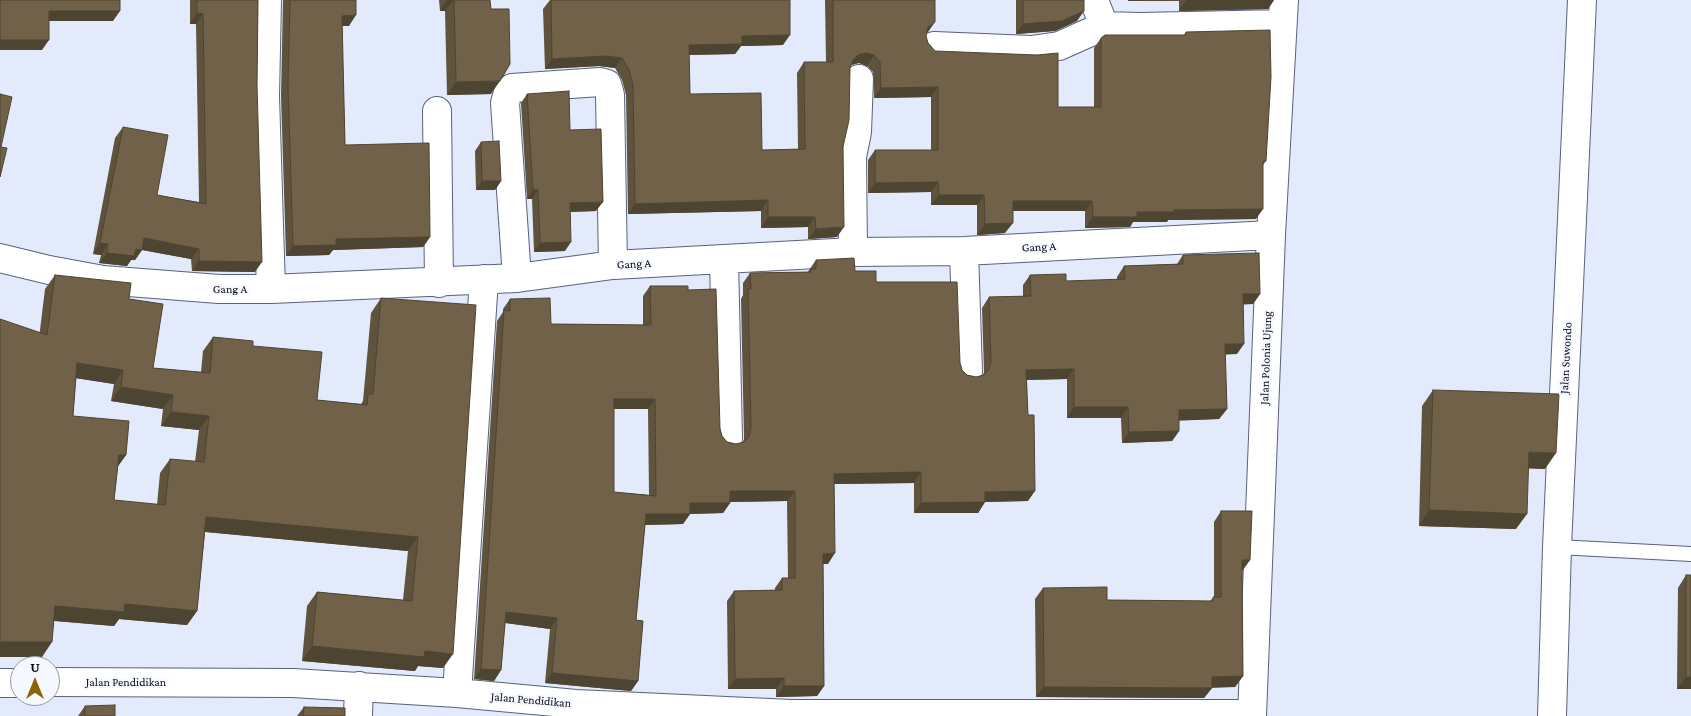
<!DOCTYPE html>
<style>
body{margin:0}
#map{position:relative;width:1691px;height:716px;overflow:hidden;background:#e3eafc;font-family:"Crimson Pro",serif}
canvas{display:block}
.north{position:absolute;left:10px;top:656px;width:50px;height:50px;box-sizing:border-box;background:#f5f8fe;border:1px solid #979aa1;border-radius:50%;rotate:0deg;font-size:14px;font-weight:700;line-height:20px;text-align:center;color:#090c16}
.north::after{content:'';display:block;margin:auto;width:18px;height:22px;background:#8b6304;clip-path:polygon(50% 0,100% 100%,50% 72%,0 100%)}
</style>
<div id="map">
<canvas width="1691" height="716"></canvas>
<div class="north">U</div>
</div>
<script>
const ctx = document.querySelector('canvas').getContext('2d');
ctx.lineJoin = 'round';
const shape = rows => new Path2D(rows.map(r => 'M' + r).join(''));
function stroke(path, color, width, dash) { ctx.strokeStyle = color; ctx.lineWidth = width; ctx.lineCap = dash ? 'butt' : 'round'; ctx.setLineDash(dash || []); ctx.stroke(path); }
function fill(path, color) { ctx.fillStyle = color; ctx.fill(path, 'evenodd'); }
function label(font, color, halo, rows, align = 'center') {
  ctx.font = font + ' "Crimson Pro",serif'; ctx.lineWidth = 4.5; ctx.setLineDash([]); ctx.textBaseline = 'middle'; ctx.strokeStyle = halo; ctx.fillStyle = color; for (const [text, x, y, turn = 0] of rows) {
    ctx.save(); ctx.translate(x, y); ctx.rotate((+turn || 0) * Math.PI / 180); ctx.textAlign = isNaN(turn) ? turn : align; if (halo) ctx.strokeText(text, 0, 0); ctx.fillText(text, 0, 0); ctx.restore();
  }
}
const service = shape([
 [1557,547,1691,554]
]);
const minor = shape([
 [267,0,265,96,271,289],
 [1094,0,1104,26],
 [934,46,1031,50,1059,46,1104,26,1140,27,1282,24],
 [437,111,439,283],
 [964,251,968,372],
 [853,252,852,157,857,132,859,79],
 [0,258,49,270,103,280,219,289,271,289,517,278,613,265,724,259,853,252,964,251,1271,235],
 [724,259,728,439],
 [517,278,505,103,508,92,512,88,600,82,607,84,610,95,613,265],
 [50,682,293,683,457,693,576,704,791,714,1252,714],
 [0,683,20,683],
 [457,693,484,279],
 [358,716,359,686],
 [1252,716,1271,235,1284,0],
 [1552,716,1557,547,1582,0]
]);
stroke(service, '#58627b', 16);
stroke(minor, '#58627b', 30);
stroke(service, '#fff', 14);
stroke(minor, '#fff', 28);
fill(shape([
 [190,0,258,0,257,85,255,272,192,271,191,259,142,250,135,260,131,260,127,266,99,263,101,255,93,254,115,138,123,127,157,195,199,202,196,24,190,24],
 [283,0,356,0,349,26,342,26,345,145,430,237,423,247,333,250,329,255,286,256,281,96],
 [439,0,490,0,491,94,447,95,445,11,440,11],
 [550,0,790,0,783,45,741,46,735,54,689,55,690,94,762,150,798,149,797,73,804,62,826,62,825,0,935,0,928,32,926,33,926,36,928,43,935,51,1058,107,1094,107,1094,48,1101,38,1184,35,1186,32,1266,161,1263,165,1256,219,1168,220,1167,222,1133,222,1130,227,1085,228,1085,211,1013,211,1005,233,977,235,977,205,931,205,931,192,868,193,868,160,875,150,931,150,931,97,874,98,873,72,867,66,859,63,851,65,850,68,843,147,837,237,808,239,808,227,761,228,761,211,628,214,626,95,622,80,615,68,599,66,545,69,543,9],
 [1016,0,1084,0,1077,21,1055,31,1016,34],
 [1128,0,1274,0,1268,9,1179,11,1179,1,1128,1],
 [527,94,570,130,596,211,570,212,565,251,534,252,532,199,527,199,521,103],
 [481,142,501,181,495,190,476,190,475,151],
 [1183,255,1260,294,1253,304,1243,304,1237,354,1225,354,1227,409,1219,419,1179,420,1179,431,1172,441,1122,443,1121,418,1067,418,1067,379,1027,380,1028,501,985,502,978,513,914,513,914,483,834,484,828,564,823,564,824,686,817,696,776,697,776,689,728,689,727,601,734,591,775,590,775,588,782,578,788,578,787,501,730,502,730,503,723,513,690,514,683,524,645,525,636,620,638,681,631,691,545,683,550,629,505,623,501,670,494,681,474,679,497,321,503,312,503,309,510,299,551,324,643,325,643,296,650,286,688,290,722,436,727,442,736,444,743,442,744,439,741,299,743,295,743,283,750,273,808,272,809,270,816,260,855,271,876,282,960,363,962,370,967,375,976,377,983,375,984,372,982,308,989,297,1023,296,1023,285,1030,275,1066,281,1117,280,1117,277,1124,266,1177,264],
 [614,409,648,409,649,495,614,492],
 [55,275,129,299,153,368,201,372,203,351,213,337,253,346,317,400,361,404,363,401,371,313,381,298,443,668,418,666,415,671,302,661,307,606,317,592,403,600,408,551,205,532,197,611,187,625,119,619,114,626,54,621,42,657,0,657,45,289],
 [76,378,114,384,111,401,163,409,161,426,199,430,195,462,170,459,160,473,157,505,114,500,118,466,126,455,73,416],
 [1433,390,1545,469,1528,468,1516,529,1419,526,1422,406],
 [1221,511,1250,560,1242,571,1243,676,1235,687,1212,688,1204,698,1036,697,1035,599,1043,588,1107,600,1210,601,1214,597,1214,522],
 [1686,575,1691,689,1677,689,1678,588],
 [85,706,115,716,78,716],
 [304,707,345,716,297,716]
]), '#60533e');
fill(shape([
 [447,0,453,0,445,11,440,11],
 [1129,0,1179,0,1128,1],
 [1186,0,1274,0,1268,9,1179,11],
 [49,11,120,11,113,21,42,21],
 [1084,11,1077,21,1055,31,1016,34,1023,24],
 [197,13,203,14,196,24,190,24],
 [356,15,349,26,335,26,342,16],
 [935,22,928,32,921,37,928,27],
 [790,35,783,45,741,46,735,54,682,55,689,45,742,36],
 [0,40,49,40,42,50,0,50],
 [866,53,874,55,867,66,859,63,851,65,853,60,858,55],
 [606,56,622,58,615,68,599,66,545,69,552,59],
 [500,81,491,94,447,95,456,82],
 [938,87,931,97,874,98,881,88],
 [482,181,501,181,495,190,476,190],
 [938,182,931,192,868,193,875,183],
 [533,190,538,190,532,199,527,199],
 [939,195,984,195,977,205,931,205],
 [768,200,761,211,628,214,635,204],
 [1013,201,1092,201,1085,211,1005,211],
 [603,202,596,211,564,212,570,203],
 [1263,209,1256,219,1168,220,1167,222,1133,222,1130,227,1085,228,1093,217,1137,212,1174,210],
 [768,217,815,217,808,227,761,228],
 [1013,223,1005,233,977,235,985,224],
 [844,227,837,237,808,239,816,229],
 [430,237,423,247,333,250,329,255,286,256,293,246,336,239],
 [144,238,199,249,191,259,137,249],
 [571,242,565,251,534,252,540,243],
 [100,243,108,244,101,255,93,254],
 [136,249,142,250,135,260,131,260,127,266,99,263,107,253],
 [199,261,262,262,255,272,192,271],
 [1243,294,1260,294,1253,304,1236,305],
 [1225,344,1244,344,1237,354,1217,355],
 [77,363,123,370,114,384,68,377],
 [1074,369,1067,379,1019,380,1026,370],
 [121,387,173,395,163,409,111,401],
 [614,399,655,399,648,409,607,409],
 [1074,407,1128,407,1121,418,1067,418],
 [1227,409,1219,419,1172,421,1179,410],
 [171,412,209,416,199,430,161,426],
 [1179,431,1172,441,1122,443,1129,432],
 [1529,452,1556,453,1545,469,1518,468],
 [119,455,126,455,116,469],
 [921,472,914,483,827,484,834,474],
 [730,491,795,491,787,501,722,502],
 [1035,491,1028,501,977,502,985,492],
 [985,502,978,513,914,513,921,503],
 [690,503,730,503,723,513,683,514],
 [1429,510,1527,514,1516,529,1419,526],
 [646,514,690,514,683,524,638,525],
 [206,517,418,537,408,551,196,531],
 [835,553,828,564,816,564,823,554],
 [1242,560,1250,560,1242,571],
 [125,604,197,611,187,625,119,619,114,626,45,620,55,606],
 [506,612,557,618,550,629,499,622],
 [0,642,52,642,42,657,0,657],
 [312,646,425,651,453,654,443,668,418,666,415,671,302,661],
 [481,669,501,670,494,681,474,679],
 [552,673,638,681,631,691,545,683],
 [1243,676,1235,687,1205,687,1212,688,1204,698,1036,697,1044,687,1212,677],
 [1686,677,1691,677,1691,689,1677,689],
 [784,678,776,689,728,689,735,679],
 [784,686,824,686,817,696,776,697]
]), '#4e4432');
const building = shape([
 [0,0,120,0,120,11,49,11,49,40,0,40,0,0],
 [197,0,258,0,257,85,262,262,199,261,199,249,144,238,142,250,136,249,134,256,107,253,108,244,100,243,123,127,168,135,157,195,206,204,203,14,197,13,197,0],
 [290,0,356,0,356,15,342,16,345,145,429,143,430,237,336,239,336,245,293,246,288,86,290,0],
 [454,0,490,0,491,9,509,9,510,64,500,81,456,82,454,0],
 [551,0,790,0,790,35,742,36,742,44,689,45,690,94,761,93,762,150,805,149,804,62,833,62,833,0,935,0,935,22,928,27,926,36,928,43,935,51,1037,55,1058,53,1058,107,1101,107,1101,38,1105,35,1186,35,1186,32,1270,30,1271,77,1266,161,1263,161,1263,209,1174,210,1174,212,1137,212,1137,217,1093,217,1092,201,1013,201,1013,223,985,224,984,195,939,195,938,182,875,183,875,150,938,150,938,87,881,88,880,62,874,55,866,53,858,55,853,60,850,68,849,120,843,147,844,227,816,229,815,217,768,217,768,200,635,204,633,85,629,70,622,58,606,56,552,59,551,0],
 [1023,0,1084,0,1084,11,1062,21,1023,24,1023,0],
 [569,91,570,130,601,129,603,202,570,203,571,242,540,243,538,190,533,190,527,94,569,91],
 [0,94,12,97,1,147,7,148,0,177,0,94],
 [499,141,501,181,482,181,481,142,499,141],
 [1259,253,1260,294,1243,294,1244,344,1225,344,1227,409,1179,410,1179,431,1129,432,1128,407,1074,407,1074,369,1026,370,1028,415,1034,415,1035,491,985,492,985,502,921,503,921,472,834,474,835,553,823,554,824,686,784,686,784,678,735,679,734,591,782,590,782,578,795,578,795,491,730,491,730,503,690,503,690,514,646,514,636,620,643,621,638,681,552,673,557,618,506,612,501,670,481,669,504,310,510,311,510,299,550,298,551,324,651,325,650,286,688,286,688,290,716,289,720,429,722,436,727,442,736,444,744,442,749,437,751,428,748,289,751,289,750,273,811,272,811,269,816,269,816,260,854,258,855,271,876,271,876,282,957,282,960,363,962,370,967,375,976,377,984,375,989,369,991,362,989,297,1031,296,1030,275,1066,274,1066,281,1125,279,1124,266,1183,264,1183,255,1259,253],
 [614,399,655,399,656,496,614,492,614,399],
 [55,275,131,283,129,299,163,304,153,368,210,373,213,337,253,341,253,346,322,352,317,400,367,405,368,394,373,394,381,298,476,305,453,654,425,651,424,657,312,646,317,592,412,601,418,537,206,517,197,611,125,604,124,612,55,606,52,642,0,642,0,319,47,335,55,275],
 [77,363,123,370,121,387,173,395,171,412,209,416,204,462,170,459,165,505,114,500,119,455,126,455,129,421,73,416,77,363],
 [1433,390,1559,394,1556,453,1529,452,1527,514,1429,510,1433,390],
 [1221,511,1252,511,1250,560,1242,560,1243,676,1212,677,1212,688,1044,687,1043,588,1107,587,1107,600,1213,601,1213,597,1221,597,1221,511],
 [1686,575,1691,575,1691,677,1686,677,1686,575],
 [115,705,115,716,85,716,85,706,115,705],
 [304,707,345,708,345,716,303,716,304,707]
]);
fill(building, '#706148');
stroke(building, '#4e4432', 1);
label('12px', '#090c16', '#f5f8fe', [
 ["Gang A",1039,247,-3],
 ["Gang A",634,264,-3],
 ["Gang A",230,289],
 ["Jalan Polonia Ujung",1266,358,-88],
 ["Jalan Suwondo",1566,358,-87],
 ["Jalan Pendidikan",126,682],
 ["Jalan Pendidikan",531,700,5]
]);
</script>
